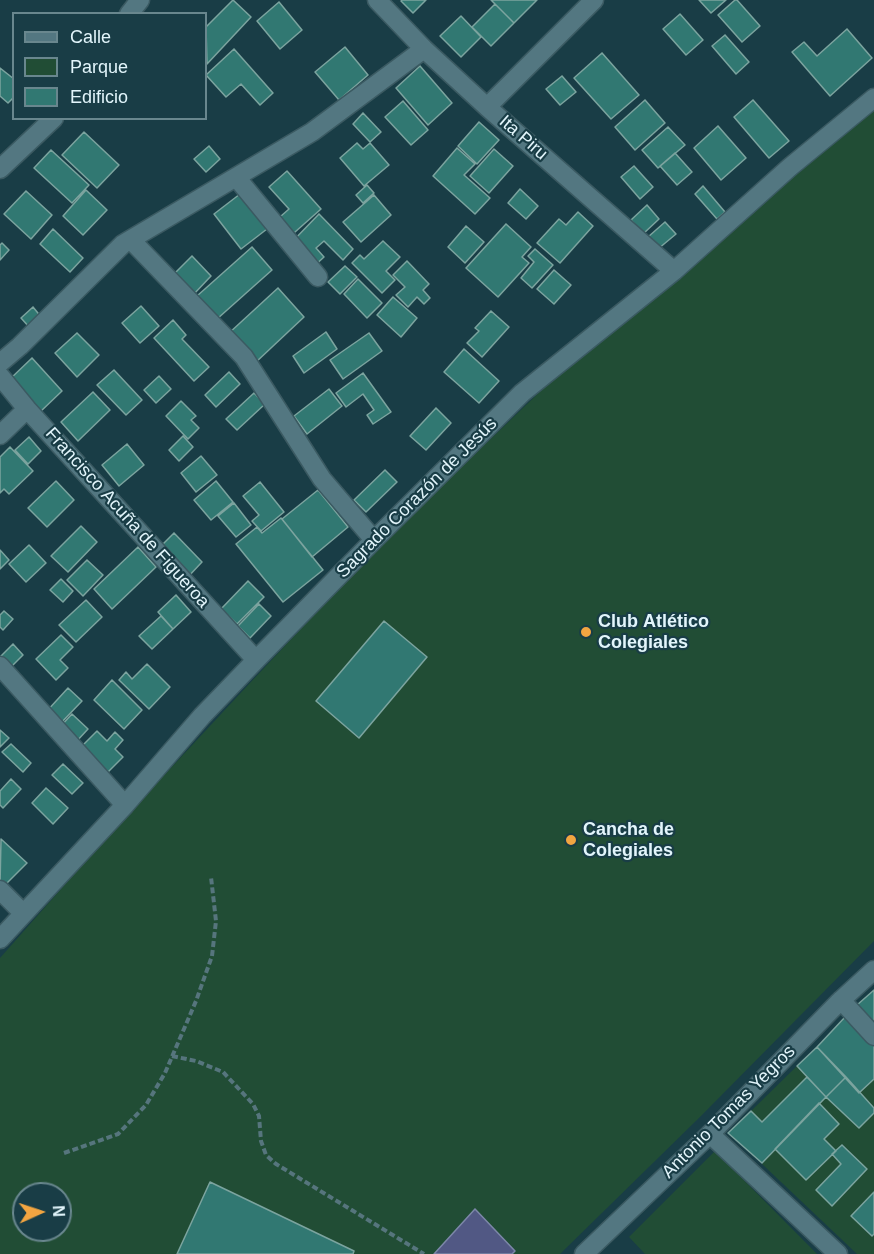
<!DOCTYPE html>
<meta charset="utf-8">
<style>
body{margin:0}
#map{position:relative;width:874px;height:1254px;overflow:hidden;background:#193d46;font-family:Helvetica,sans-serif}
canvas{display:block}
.legend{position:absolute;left:12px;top:12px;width:195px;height:108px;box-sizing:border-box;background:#193d46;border:2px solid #69878e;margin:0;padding:8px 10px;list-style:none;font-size:18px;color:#e2f5fb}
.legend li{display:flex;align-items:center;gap:12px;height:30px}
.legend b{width:30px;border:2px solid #69878e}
.north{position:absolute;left:12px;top:1182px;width:60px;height:60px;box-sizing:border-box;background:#193d46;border:2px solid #69878e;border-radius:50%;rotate:87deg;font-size:16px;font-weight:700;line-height:24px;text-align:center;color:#e2f5fb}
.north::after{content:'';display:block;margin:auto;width:21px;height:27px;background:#f2a541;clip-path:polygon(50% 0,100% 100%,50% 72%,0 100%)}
</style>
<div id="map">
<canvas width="874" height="1254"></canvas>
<ul class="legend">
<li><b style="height:8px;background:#537781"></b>Calle</li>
<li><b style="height:16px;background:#214d35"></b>Parque</li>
<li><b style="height:16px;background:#317872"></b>Edificio</li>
</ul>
<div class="north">N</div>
</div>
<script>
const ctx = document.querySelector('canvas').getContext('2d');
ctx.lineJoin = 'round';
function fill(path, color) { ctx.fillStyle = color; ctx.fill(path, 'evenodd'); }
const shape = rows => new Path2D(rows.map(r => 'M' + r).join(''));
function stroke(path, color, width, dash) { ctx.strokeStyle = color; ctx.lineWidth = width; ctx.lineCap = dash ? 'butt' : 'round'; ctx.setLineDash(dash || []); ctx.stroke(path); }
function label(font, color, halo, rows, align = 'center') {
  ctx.font = font + ' Helvetica,sans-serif'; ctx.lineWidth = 4.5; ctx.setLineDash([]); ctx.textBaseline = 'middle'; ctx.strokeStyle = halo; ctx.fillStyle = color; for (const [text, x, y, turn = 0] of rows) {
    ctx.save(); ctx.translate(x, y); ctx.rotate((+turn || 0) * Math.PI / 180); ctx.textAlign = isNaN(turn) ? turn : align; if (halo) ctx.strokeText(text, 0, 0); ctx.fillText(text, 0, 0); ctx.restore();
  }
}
fill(shape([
 [874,109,874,941,701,1116,560,1254,0,1254,0,958,115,828,249,684,346,581,448,480,550,382],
 [24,1194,60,1194,60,1230,24,1230],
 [797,1066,807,1077,762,1122,751,1111],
 [874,1079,874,1108,859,1093],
 [826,1097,859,1128,874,1113,874,1192,851,1216,871,1236,874,1234,874,1254,857,1254,762,1164,775,1149,806,1180,832,1154,841,1164,816,1190,832,1205,867,1169,843,1145,836,1151,824,1139,819,1103],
 [715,1151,817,1254,645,1254,629,1237]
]), '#214d35');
const water = shape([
 [475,1209,515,1251,512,1254,434,1254,475,1209]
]);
fill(water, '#515884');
stroke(water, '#7c87a8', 1.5);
const building = shape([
 [233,0,251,17,207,64,206,27,233,0],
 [402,0,426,0,413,13,401,1,402,0],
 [491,0,537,0,514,23,491,0],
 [699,0,726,0,711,13,699,0],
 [735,0,737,0,760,26,742,42,718,15,735,0],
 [279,2,302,30,280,49,257,21,279,2],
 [495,4,514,23,491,46,472,27,495,4],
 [680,14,703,40,686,55,663,29,680,14],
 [461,16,481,37,461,57,440,36,461,16],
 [847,29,872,58,830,96,792,52,804,42,817,56,847,29],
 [725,35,749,62,736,74,712,46,725,35],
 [345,47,368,75,339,100,315,72,345,47],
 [234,49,273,93,260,105,241,84,226,97,206,75,234,49],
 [602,53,639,95,611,119,574,78,602,53],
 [420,66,452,103,428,125,396,88,420,66],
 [0,68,14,79,14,97,8,103,0,96,0,68],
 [562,76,576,92,560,105,546,89,562,76],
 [645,100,665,123,635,150,615,127,645,100],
 [753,100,789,141,769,158,734,117,753,100],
 [403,101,428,130,411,145,385,117,403,101],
 [363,113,381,132,370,142,353,124,363,113],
 [479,122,499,140,477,164,458,146,479,122],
 [718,126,746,158,721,180,694,148,718,126],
 [668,127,685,145,658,168,642,150,668,127],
 [84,132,119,165,97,188,62,155,84,132],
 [357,143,363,149,370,143,389,165,364,186,340,158,357,143],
 [209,146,220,159,206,172,194,159,209,146],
 [457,148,475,164,464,175,490,198,475,214,433,176,457,148],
 [494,149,513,166,489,193,470,176,494,149],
 [51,150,89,185,72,203,34,168,51,150],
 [675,153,692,172,677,185,660,166,675,153],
 [634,166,653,187,640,199,621,177,634,166],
 [287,171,321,209,286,240,272,224,289,209,269,187,287,171],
 [367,185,374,193,363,203,356,195,367,185],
 [703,186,725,212,717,219,695,194,703,186],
 [520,189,538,206,526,219,508,203,520,189],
 [86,190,107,210,83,235,63,216,86,190],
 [26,191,52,215,31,239,4,214,26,191],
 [240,194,267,229,241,249,214,214,240,194],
 [374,195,391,215,361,242,343,222,374,195],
 [647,205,659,219,643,234,631,220,647,205],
 [578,212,593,226,560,263,537,243,559,219,566,225,578,212],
 [319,214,353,249,343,260,324,241,316,248,324,257,312,268,301,257,308,250,303,245,290,244,319,214],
 [665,222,676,234,658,249,648,237,665,222],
 [506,224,531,247,522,257,529,263,498,297,466,268,506,224],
 [466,226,484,242,465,263,448,247,466,226],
 [53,229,83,258,70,272,40,244,53,229],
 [383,241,400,257,386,271,395,280,382,293,352,263,360,255,364,259,383,241],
 [2,243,9,250,0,260,0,245,2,243],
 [252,247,272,270,217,319,197,296,252,247],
 [535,249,553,265,532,288,521,278,534,262,528,256,535,249],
 [192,256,211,276,193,295,173,275,192,256],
 [407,261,429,284,423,290,430,298,424,304,417,297,408,307,396,295,405,287,393,275,407,261],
 [345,266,357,277,340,294,328,282,345,266],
 [554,270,571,285,554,304,537,289,554,270],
 [358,279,382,303,367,318,344,294,358,279],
 [278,288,304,317,255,363,228,334,278,288],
 [393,297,417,318,401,337,377,315,393,297],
 [141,306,159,326,140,343,122,323,141,306],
 [33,307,42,318,30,328,21,318,33,307],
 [491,311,509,327,482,357,467,343,479,331,475,328,491,311],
 [173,320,186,335,182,339,209,367,194,381,154,338,173,320],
 [326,332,337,349,304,373,293,356,326,332],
 [77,333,99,355,77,377,55,353,77,333],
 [369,333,382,351,343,379,330,360,369,333],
 [464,349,499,381,479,403,444,372,464,349],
 [32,358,62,391,39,413,9,380,32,358],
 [114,370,142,400,126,415,97,385,114,370],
 [229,372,240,384,216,407,205,395,229,372],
 [363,373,391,412,373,424,367,415,374,410,363,394,346,407,336,393,363,373],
 [159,376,171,389,156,403,144,390,159,376],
 [329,389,342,406,307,434,294,416,329,389],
 [93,392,110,410,78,441,61,422,93,392],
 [254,393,265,404,237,430,226,419,254,393],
 [181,401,196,416,191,420,199,428,188,439,166,416,181,401],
 [436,408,451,423,426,450,410,436,436,408],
 [183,436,193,447,179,461,169,450,183,436],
 [29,437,41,451,28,464,15,450,29,437],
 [127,444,144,465,119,486,102,465,127,444],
 [10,447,33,471,9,494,4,489,0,493,0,457,10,447],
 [201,456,217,475,196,492,181,473,201,456],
 [385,470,397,482,366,512,354,500,385,470],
 [56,481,74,500,47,527,28,508,56,481],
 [216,481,233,502,211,520,194,500,216,481],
 [260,482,284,512,261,531,252,521,259,515,243,496,260,482],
 [318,490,348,527,312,557,282,519,318,490],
 [234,503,251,525,236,537,218,516,234,503],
 [281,518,323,570,283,602,236,544,257,527,262,533,281,518],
 [81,526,97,542,68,572,51,556,81,526],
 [174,533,202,562,186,579,157,550,174,533],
 [29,545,46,563,26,582,9,564,29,545],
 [138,547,156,567,112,609,94,589,138,547],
 [0,550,9,560,0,569,0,550],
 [87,560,103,575,83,596,67,580,87,560],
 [61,579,73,591,63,602,50,590,61,579],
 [248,581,264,597,237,624,221,609,248,581],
 [176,595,191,612,173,629,158,612,176,595],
 [86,600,102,617,76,642,59,625,86,600],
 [259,604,271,616,250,638,238,626,259,604],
 [4,611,13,619,3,630,0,627,0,615,4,611],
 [161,616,173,629,152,649,139,636,161,616],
 [384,621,427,657,359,738,316,701,384,621],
 [61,635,73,647,60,660,68,668,56,680,36,659,61,635],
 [13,644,23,655,7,671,0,664,0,657,13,644],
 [147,664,170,687,149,709,119,680,126,672,132,679,147,664],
 [112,680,142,710,124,729,94,700,112,680],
 [68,688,82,701,59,725,46,712,68,688],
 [72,714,88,729,75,743,59,728,72,714],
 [0,730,9,738,0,747,0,730],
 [97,731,107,741,115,732,123,740,115,749,123,757,104,776,78,750,97,731],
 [11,744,31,763,23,772,2,752,11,744],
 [63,764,83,783,72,794,52,775,63,764],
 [11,779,21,789,3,808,0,805,0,791,11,779],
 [46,788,68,808,53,824,32,803,46,788],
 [1,839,27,863,2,888,0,886,1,839],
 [874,990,874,1023,857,1005,874,990],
 [846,1016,874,1046,874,1079,859,1093,817,1047,846,1016],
 [817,1047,846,1077,826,1097,797,1066,817,1047],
 [807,1077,826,1097,762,1163,728,1133,751,1111,762,1122,807,1077],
 [846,1077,874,1108,874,1113,859,1128,826,1097,846,1077],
 [819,1103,839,1124,824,1139,836,1151,806,1180,775,1149,819,1103],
 [842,1145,867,1169,832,1206,816,1190,841,1164,832,1154,842,1145],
 [210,1182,354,1251,353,1254,177,1254,210,1182],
 [874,1192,874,1234,872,1236,851,1216,874,1192]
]);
fill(building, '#317872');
stroke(building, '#7ca49f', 1.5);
const minor = shape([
 [377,0,424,49,487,107,674,271],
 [129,14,140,0],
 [487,107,594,0],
 [0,169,54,118],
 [236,177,318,277],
 [131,240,244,357,322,479,374,540],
 [0,363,20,346,123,244,312,132,424,49],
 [0,376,27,409,256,660],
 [0,435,27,409],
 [0,666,125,805],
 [0,890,23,913],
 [0,939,125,805,202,716,256,660,374,540,522,393,674,271,790,167,874,98],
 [841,1000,874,1036],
 [710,1134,838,1254],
 [584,1254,710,1134,838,1003,874,970]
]);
stroke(minor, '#3b5a62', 21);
stroke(shape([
 [172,1056,196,1061,223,1072,253,1104,259,1116,261,1141,266,1155,276,1164,424,1254],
 [64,1153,118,1134,146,1105,165,1073,196,1001,212,956,216,921,211,877]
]), '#56757d', 4, [6, 3]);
stroke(minor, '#537781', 18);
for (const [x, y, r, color] of [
 [586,632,6,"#f2a541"],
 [571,840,6,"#f2a541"]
]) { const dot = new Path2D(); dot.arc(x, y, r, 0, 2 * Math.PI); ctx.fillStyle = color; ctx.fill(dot); stroke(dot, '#193d46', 2); }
label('18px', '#e2f5fb', '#193d46', [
 ["Ita Piru",523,138,41],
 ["Sagrado Corazón de Jesús",417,498,-45],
 ["Francisco Acuña de Figueroa",127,518,48],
 ["Antonio Tomas Yegros",729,1112,-45]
]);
label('bold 18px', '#e2f5fb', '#193d46', [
 ["Club Atlético",598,622],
 ["Colegiales",598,643],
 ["Cancha de",583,830],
 ["Colegiales",583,851]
], 'left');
</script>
